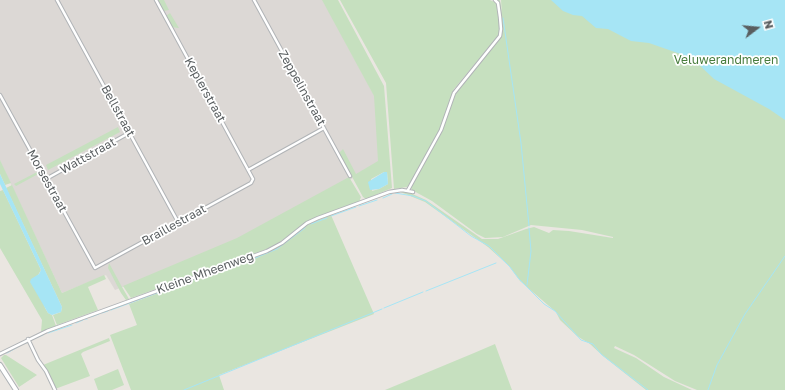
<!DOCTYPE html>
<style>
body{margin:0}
#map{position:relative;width:785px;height:390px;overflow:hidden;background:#eae6e1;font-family:"Golos Text",sans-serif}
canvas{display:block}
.north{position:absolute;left:737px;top:8px;width:40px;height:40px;-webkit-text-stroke:3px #fff;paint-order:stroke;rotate:74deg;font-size:11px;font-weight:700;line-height:16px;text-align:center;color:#595e60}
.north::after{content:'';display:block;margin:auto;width:14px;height:18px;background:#595e60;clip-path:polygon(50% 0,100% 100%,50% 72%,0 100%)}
</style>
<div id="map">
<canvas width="785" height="390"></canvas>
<div class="north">N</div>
</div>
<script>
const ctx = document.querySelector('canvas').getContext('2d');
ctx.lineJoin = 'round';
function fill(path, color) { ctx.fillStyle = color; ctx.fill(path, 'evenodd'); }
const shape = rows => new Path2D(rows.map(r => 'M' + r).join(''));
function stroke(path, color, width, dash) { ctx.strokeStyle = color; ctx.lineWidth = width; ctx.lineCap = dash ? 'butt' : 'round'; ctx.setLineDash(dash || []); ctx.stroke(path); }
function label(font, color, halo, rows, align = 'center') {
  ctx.font = font + ' "Golos Text",sans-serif'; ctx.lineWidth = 3.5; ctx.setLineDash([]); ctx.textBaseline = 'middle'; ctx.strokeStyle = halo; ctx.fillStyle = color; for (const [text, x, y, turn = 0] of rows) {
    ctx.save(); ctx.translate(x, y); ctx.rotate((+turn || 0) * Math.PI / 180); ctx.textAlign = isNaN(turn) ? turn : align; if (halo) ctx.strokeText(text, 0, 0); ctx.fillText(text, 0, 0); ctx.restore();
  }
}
fill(shape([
 [0,0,323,0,375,97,381,163,238,240,115,290,106,275,62,293,0,161]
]), '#dcd8d5');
fill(shape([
 [157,0,164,0,169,10,164,11],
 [322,0,338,0,384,86,392,188,366,199,363,197,339,153,343,149,356,174,378,161,374,96],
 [384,172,387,172,388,184,379,189,372,191,371,179],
 [340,0,490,0,497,3,501,28,498,36,454,89,440,130,413,179,407,187,394,189,386,83],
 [497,0,500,0,502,15,501,0,785,0,785,390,697,390,675,381,634,355,615,346,614,348,636,358,664,377,692,390,646,390,603,356,590,344,577,336,560,320,556,312,520,281,509,266,488,247,425,202,398,191,408,192,426,200,482,239,498,239,526,229,534,227,549,233,553,230,569,231,613,238,613,237,582,230,531,225,503,237,485,238,477,234,432,201,412,190,411,188,417,176,439,135,456,91,502,34,500,12],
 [170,13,179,28,178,28,172,27,166,16],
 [118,127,120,132,48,170,46,165],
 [0,160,11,183,5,185,0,174],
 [39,171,40,173,16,186,14,184],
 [349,177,361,197,359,202,306,223,277,244,267,249,131,298,123,286,237,238],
 [12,185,62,293,104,275,106,279,88,287,98,310,57,325,53,315,61,312,62,307,6,188],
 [3,190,41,270,38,275,45,308,48,313,52,315,56,326,41,332,42,320,0,248,0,191],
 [331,215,374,314,219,375,224,390,131,390,110,335,137,325,129,304,268,252,282,244,308,224],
 [109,263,122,287,129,299,126,300,121,293,108,268],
 [109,338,110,341,83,352,81,354,90,376,55,389,49,374,43,365],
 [495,344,512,390,385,390,474,353],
 [4,355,6,355,37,375,19,387,1,358],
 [118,369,124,385,112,390,98,390,94,379]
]), '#c6e0bf');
fill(shape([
 [551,0,785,0,785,120,769,109,714,79,692,58,649,43,631,41,608,29,596,28,582,16,573,15,563,11],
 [384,172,387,172,388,184,379,189,370,190,368,182],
 [0,174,62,307,61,312,52,315,48,313,30,282,31,279,39,274,41,270,0,184]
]), '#a6e5f5');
stroke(shape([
 [503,18,521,143,529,226],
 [395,193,413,196,426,201,471,236,489,246,510,267,519,279,544,304,555,311,581,340,593,344,601,354,648,390],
 [383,198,392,194],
 [359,206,377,200],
 [331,216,356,207],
 [311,224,327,218],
 [253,259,277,249,305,228],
 [210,274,245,261],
 [527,285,531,251,529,228],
 [426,291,496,263],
 [384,308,423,292],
 [111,310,206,275],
 [102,313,108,311],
 [91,317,99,314],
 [85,319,87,319],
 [76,323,83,320],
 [48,333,72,325],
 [31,340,43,335],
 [26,343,28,342],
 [7,353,23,344],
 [184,390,382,309],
 [708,390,717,365,745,314,785,256]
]), '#a6e5f5', 1);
const street = shape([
 [57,0,178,222],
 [254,0,350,176],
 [0,95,95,268,251,183,253,179,156,0],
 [248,170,324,128],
 [46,179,129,133],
 [408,190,441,130,454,93,500,36,501,29,500,17,498,3,495,0],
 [28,339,38,360,46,371,55,390],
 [0,354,47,331,267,251,282,243,307,223,318,218,389,192,402,190,413,192]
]);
const secondary = shape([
 [0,365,16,390]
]);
stroke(street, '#b1b4b7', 4.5);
stroke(secondary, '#adb2b5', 6);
stroke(street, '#fff', 2.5);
stroke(secondary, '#fff', 4);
label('12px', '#477c3c', '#fff', [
 ["Veluwerandmeren",726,60]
]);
label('12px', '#595e60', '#fff', [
 ["Zeppelinstraat",302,88,61],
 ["Keplerstraat",205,90,61],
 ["Bellstraat",118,111,61],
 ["Wattstraat",88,156,-29],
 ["Morsestraat",47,181,61],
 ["Braillestraat",174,225,-29],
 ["Kleine Mheenweg",205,273,-20]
]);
</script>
